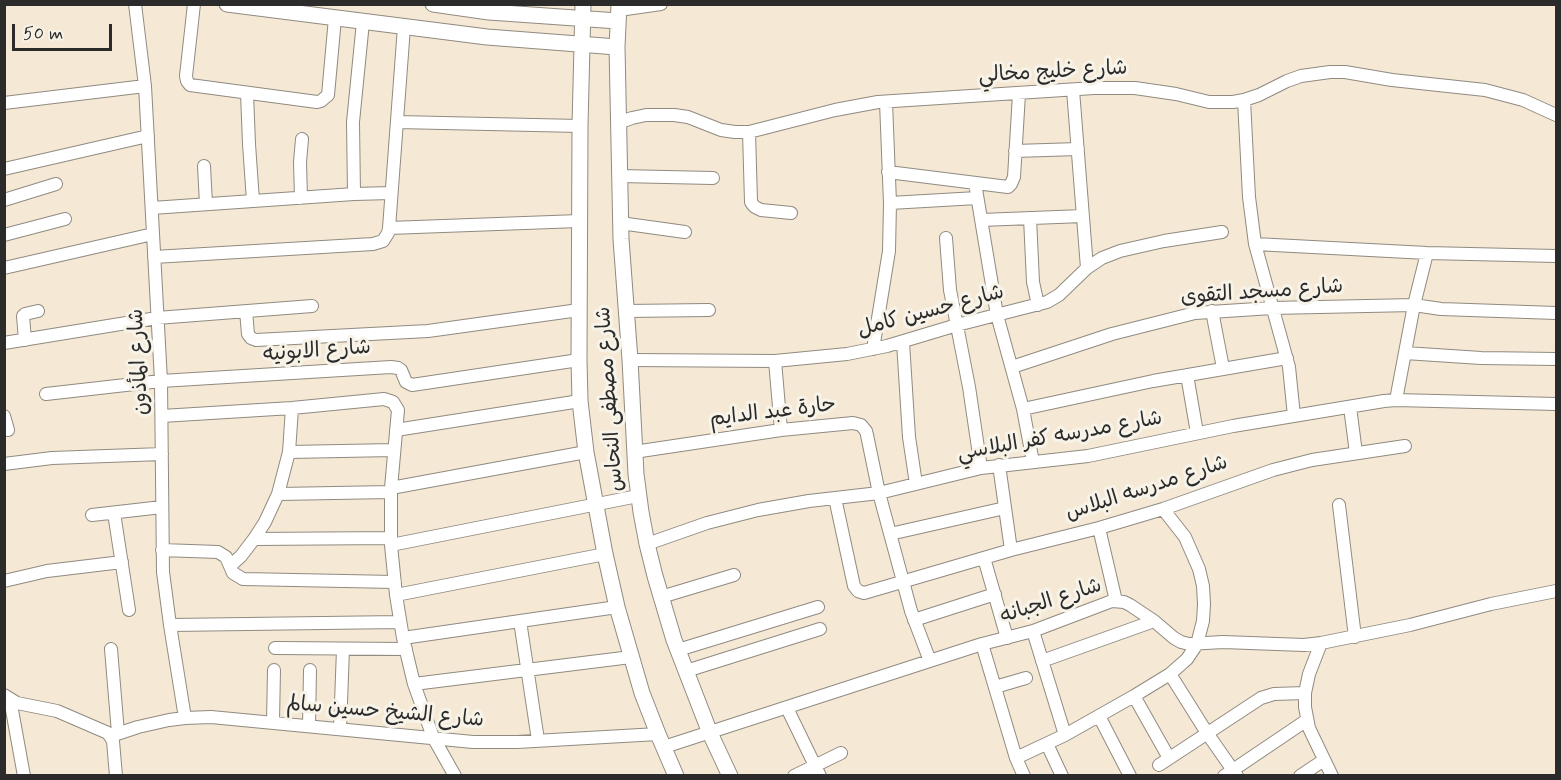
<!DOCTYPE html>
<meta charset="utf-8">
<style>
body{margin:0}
#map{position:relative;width:1561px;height:780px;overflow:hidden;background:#f5e9d5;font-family:Mynerve,sans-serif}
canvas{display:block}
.frame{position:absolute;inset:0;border:6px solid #2b2b2b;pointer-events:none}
.scale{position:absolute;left:12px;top:24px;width:100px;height:27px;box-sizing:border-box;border:3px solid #2b2b2b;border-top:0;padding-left:8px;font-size:18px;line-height:21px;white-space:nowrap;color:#2b2b2b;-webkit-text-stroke:4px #f7f3e8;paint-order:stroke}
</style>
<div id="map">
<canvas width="1561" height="780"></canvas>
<div class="frame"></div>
<div class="scale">50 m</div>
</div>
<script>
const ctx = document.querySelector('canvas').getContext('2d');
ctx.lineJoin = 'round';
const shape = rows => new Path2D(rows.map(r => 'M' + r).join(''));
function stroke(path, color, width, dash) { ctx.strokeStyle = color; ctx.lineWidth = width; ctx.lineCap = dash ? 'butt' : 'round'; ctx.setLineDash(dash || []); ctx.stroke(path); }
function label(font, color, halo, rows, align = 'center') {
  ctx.font = font + ' Mynerve,"Playpen Sans Arabic",sans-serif'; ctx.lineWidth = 6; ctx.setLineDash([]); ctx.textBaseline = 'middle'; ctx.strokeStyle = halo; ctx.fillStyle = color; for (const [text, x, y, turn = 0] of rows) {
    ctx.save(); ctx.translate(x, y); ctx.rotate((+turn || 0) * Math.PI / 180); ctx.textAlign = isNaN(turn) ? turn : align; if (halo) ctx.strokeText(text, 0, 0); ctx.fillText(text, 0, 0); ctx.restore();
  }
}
const minor = shape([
 [135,4,145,86,161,381,163,572,170,625,185,718],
 [194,4,186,76,187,81,190,85,317,102,321,101,328,95,335,18],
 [619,10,661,4],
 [1073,90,1087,268],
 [247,93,249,144,253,201],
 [1244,100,1249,197,1255,244,1289,367,1294,416],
 [4,103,145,86],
 [397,122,580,126],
 [618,123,632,118,646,115,674,115,688,117,721,130,735,132,749,132,835,110,878,102,1094,88,1135,88,1176,94,1209,102,1233,102,1244,100,1259,95,1287,81,1301,76,1330,72,1345,72,1392,80,1485,90,1523,100,1556,115],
 [749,132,751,202,753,205,755,207,761,210,791,213],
 [1015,151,1078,149],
 [204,166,206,204],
 [4,169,148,136],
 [888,172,1008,187,1011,184,1014,177,1019,94],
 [619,176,713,178],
 [975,183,997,315,1023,409,1033,462],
 [354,194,353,122,363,22],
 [301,198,300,162,302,139],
 [4,200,56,184],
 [890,203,977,198],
 [152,208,354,194,391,193],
 [1030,218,1033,282,1038,305],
 [981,220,1083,216],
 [620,223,685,232],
 [389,228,579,221],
 [4,235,65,219],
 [946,238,950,290,969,387,981,468],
 [1255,244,1427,253,1556,256],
 [154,257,373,244,383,241,388,233,389,228,404,27],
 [4,268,153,234],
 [246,311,248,334,251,338,256,340,428,331,579,310],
 [626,311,709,310],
 [1212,311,1223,368],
 [25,340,23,316,25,314,38,311],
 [903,342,909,437,916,484],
 [4,343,157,318,312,306],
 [873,349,889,251,890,203,886,102],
 [1405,353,1481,358,1556,359],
 [630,360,775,361,847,354,887,346,957,325,1047,302,1059,295,1087,268,1102,258,1120,251,1164,241,1222,232],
 [775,361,781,430],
 [1012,367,1112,334,1195,313,1272,308,1414,305,1441,309,1556,313],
 [1187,375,1197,433],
 [46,394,161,381,391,367,398,368,401,370,406,382,412,385,579,360],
 [1396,400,1414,305,1427,253],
 [1350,407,1356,453],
 [1023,409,1153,381,1287,358],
 [4,416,8,430],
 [162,416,292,408,384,399,393,402,398,410,391,488,391,545,396,595,403,638,414,684,433,737,455,776],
 [396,430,580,401],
 [289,452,394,450],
 [634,452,781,430,853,423,861,425,866,431,867,435,879,493,911,611,930,661],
 [4,464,52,458,162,454],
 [999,465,1011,550],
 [391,488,586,452],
 [278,494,391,492],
 [835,498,854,586,858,591,864,593,1011,550,1099,528,1163,509,1273,470,1312,460,1405,446],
 [1339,505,1355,637],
 [114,513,129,610],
 [92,515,162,507],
 [1099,528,1116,601],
 [890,534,1005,508],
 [254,539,391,538],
 [647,544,707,523,758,510,809,501,879,493,981,468,1088,456,1233,426,1384,401,1396,400,1556,404],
 [391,545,638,496],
 [162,550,218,552,226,557,233,573,243,579,395,582],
 [984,558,1007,638],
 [230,566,241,556,254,539,265,522,278,494,289,452,292,408],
 [4,581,47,571,122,562],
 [396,595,605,554],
 [661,597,734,575],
 [914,620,995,594],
 [520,621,538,740],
 [170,625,400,622],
 [1033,631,1065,735],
 [403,638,617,607],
 [1321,643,1309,674,1305,693,1305,707,1309,728,1332,776],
 [982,644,1016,758,1024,776],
 [275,648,406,649],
 [111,649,118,733],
 [678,650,818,607],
 [1042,661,1154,621],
 [686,671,820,629],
 [1170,674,1207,733,1237,776],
 [414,684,631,657],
 [995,687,1026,678],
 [4,695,17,703,57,711,108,733,113,741,116,776],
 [1134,696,1169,758],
 [10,699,24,776],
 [787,708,820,776],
 [1099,716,1130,776],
 [273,722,274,670],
 [309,726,310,670],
 [340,729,343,649],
 [111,736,138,727,169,720,185,718,211,717,473,742,517,742,658,734],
 [1047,744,1062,776],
 [664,747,982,644,1033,631,1112,601,1124,602,1130,605,1154,621,1174,638,1181,642,1189,644,1223,642,1304,645,1321,643,1410,625,1491,604,1556,591],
 [1016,758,1065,735,1134,696,1170,674,1187,659,1197,644,1203,621,1204,604,1203,586,1199,569,1185,537,1163,509],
 [1159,765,1261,698,1274,694,1305,693],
 [794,776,841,753],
 [1224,776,1307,720],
 [1300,776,1324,760]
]);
const tertiary = shape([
 [227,4,487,37,617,47],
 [433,4,489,12,618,21],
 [583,4,580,126,579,360,580,401,586,452,605,554,617,607,642,693,658,734,676,776],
 [619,4,617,47,621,239,630,360,636,474,641,512,647,544,655,576,674,640,710,733,730,776]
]);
stroke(minor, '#908a80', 14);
stroke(tertiary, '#908a80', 17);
stroke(minor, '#fff', 12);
stroke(tertiary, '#fff', 15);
label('21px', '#2b2b2b', '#f7f3e8', [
 ["شارع خليج مخالي",1053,73,-3],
 ["شارع مسجد التقوى",1262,293,-4],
 ["شارع حسين كامل",931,312,-15],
 ["شارع الابونيه",317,352,-4],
 ["شارع المأذون",140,362,-93],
 ["شارع مصطفى النحاس",611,399,-94],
 ["حارة عبد الدايم",773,413,-7],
 ["شارع مدرسه كفر البلاسي",1060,437,-10],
 ["شارع مدرسه البلاس",1147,489,-18],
 ["شارع الجبانه",1051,602,-18],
 ["شارع الشيخ حسين سالم",385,713,5]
]);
</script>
